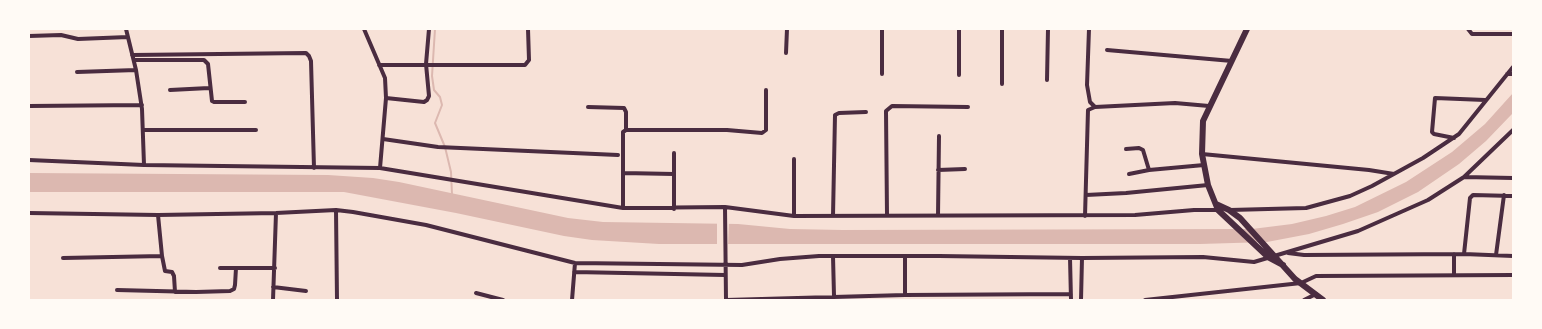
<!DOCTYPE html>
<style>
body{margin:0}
#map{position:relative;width:1542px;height:329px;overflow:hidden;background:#f7e1d7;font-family:Karla,sans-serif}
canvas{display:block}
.frame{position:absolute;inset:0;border:30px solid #fffaf5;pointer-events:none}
</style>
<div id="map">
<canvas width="1542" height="329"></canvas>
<div class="frame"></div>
</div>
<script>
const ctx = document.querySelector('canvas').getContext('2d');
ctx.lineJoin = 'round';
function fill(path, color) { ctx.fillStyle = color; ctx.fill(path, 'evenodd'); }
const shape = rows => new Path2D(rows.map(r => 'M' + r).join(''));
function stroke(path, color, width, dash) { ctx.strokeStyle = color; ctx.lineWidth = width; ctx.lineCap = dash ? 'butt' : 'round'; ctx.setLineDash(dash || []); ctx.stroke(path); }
fill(shape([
 [1513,93,1513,113,1511,115,1486,141,1459,164,1418,192,1378,212,1343,224,1309,234,1267,242,1200,244,659,244,592,240,564,236,456,213,344,192,29,192,29,173,328,175,373,178,399,182,568,218,603,222,738,224,790,229,843,230,1252,229,1292,224,1326,216,1355,207,1406,182,1452,152,1485,124]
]), '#dcb8b0');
fill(shape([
 [717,222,729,222,728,246,717,246]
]), '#f7e1d7');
stroke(shape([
 [435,29,432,76,434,90,440,97,442,105,435,123,445,147,451,172,452,195]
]), '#dcb8b0', 2);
stroke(shape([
 [126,29,136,70,142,109,144,165],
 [364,29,385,78,386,98,380,168],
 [959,29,959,75],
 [1002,29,1002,84],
 [1089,29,1087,85,1090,102,1095,107],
 [1468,29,1472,34,1513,34],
 [29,36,61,35,78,39,128,37],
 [1107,50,1232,61],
 [786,53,787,29],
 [132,55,306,53,309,56,311,61,314,168],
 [134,60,204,60,208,64,212,101,214,102,245,102],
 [379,65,525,65,529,60,528,29],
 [77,72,136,70],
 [882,74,882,29],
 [1507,74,1513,74],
 [1047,80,1048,29],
 [170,90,209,88],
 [386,98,424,102,427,100,429,96,426,64,429,29],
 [29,106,142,105],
 [588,107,624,108,626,112,626,130],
 [143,130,256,130],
 [1454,138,1434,134,1432,132,1435,98,1485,100],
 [383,139,438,147,618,155],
 [1126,149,1139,148,1143,150,1149,170],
 [1202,154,1369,170,1394,174],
 [794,159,794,216],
 [29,160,144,165,380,168,623,208,725,207,794,216,1135,215,1194,210,1219,210],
 [938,170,965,169],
 [623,173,674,174],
 [1129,174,1149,170,1204,165],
 [1464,177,1513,178],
 [1086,195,1126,193,1208,185],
 [725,207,726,300],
 [623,208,623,132,626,130,727,130,762,133,766,130,766,90],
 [674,209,674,153],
 [336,210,337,300],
 [1230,210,1306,208,1350,196,1372,186,1423,158,1459,134,1513,67],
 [29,213,158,215,276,213,336,210,353,212,426,225,575,263,742,265,780,259,819,256,939,256,1082,258,1203,257,1254,262,1358,231,1428,200,1464,177,1513,130],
 [158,215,162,256],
 [887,215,886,111,892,106,968,107],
 [833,216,835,115,839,113,866,112],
 [938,216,939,136],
 [1085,216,1088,110,1095,107,1175,103,1209,106],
 [1288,253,1304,255,1464,254,1513,256],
 [1454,254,1454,275],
 [1464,254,1470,198,1473,195,1513,196],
 [1496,255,1504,195],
 [833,256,834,296],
 [905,256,905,295],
 [63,258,162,256,165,271,172,272,174,276,175,292],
 [1070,258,1071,300],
 [220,268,275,268],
 [574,272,725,275],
 [273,287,306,291],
 [117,290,196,292,230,291,234,289,235,285,236,268],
 [476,293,503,300],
 [273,300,276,213],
 [572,300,575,263],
 [726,300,905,295,1071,294],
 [1081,300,1082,258],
 [1145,300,1301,283,1316,276,1513,275],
 [1304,300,1316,294]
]), '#4a2c40', 4);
stroke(shape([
 [1247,29,1203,121,1202,154,1208,185,1218,210,1268,257,1283,265],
 [1216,204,1229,210,1240,218,1295,279,1323,300]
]), '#4a2c40', 6);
</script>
